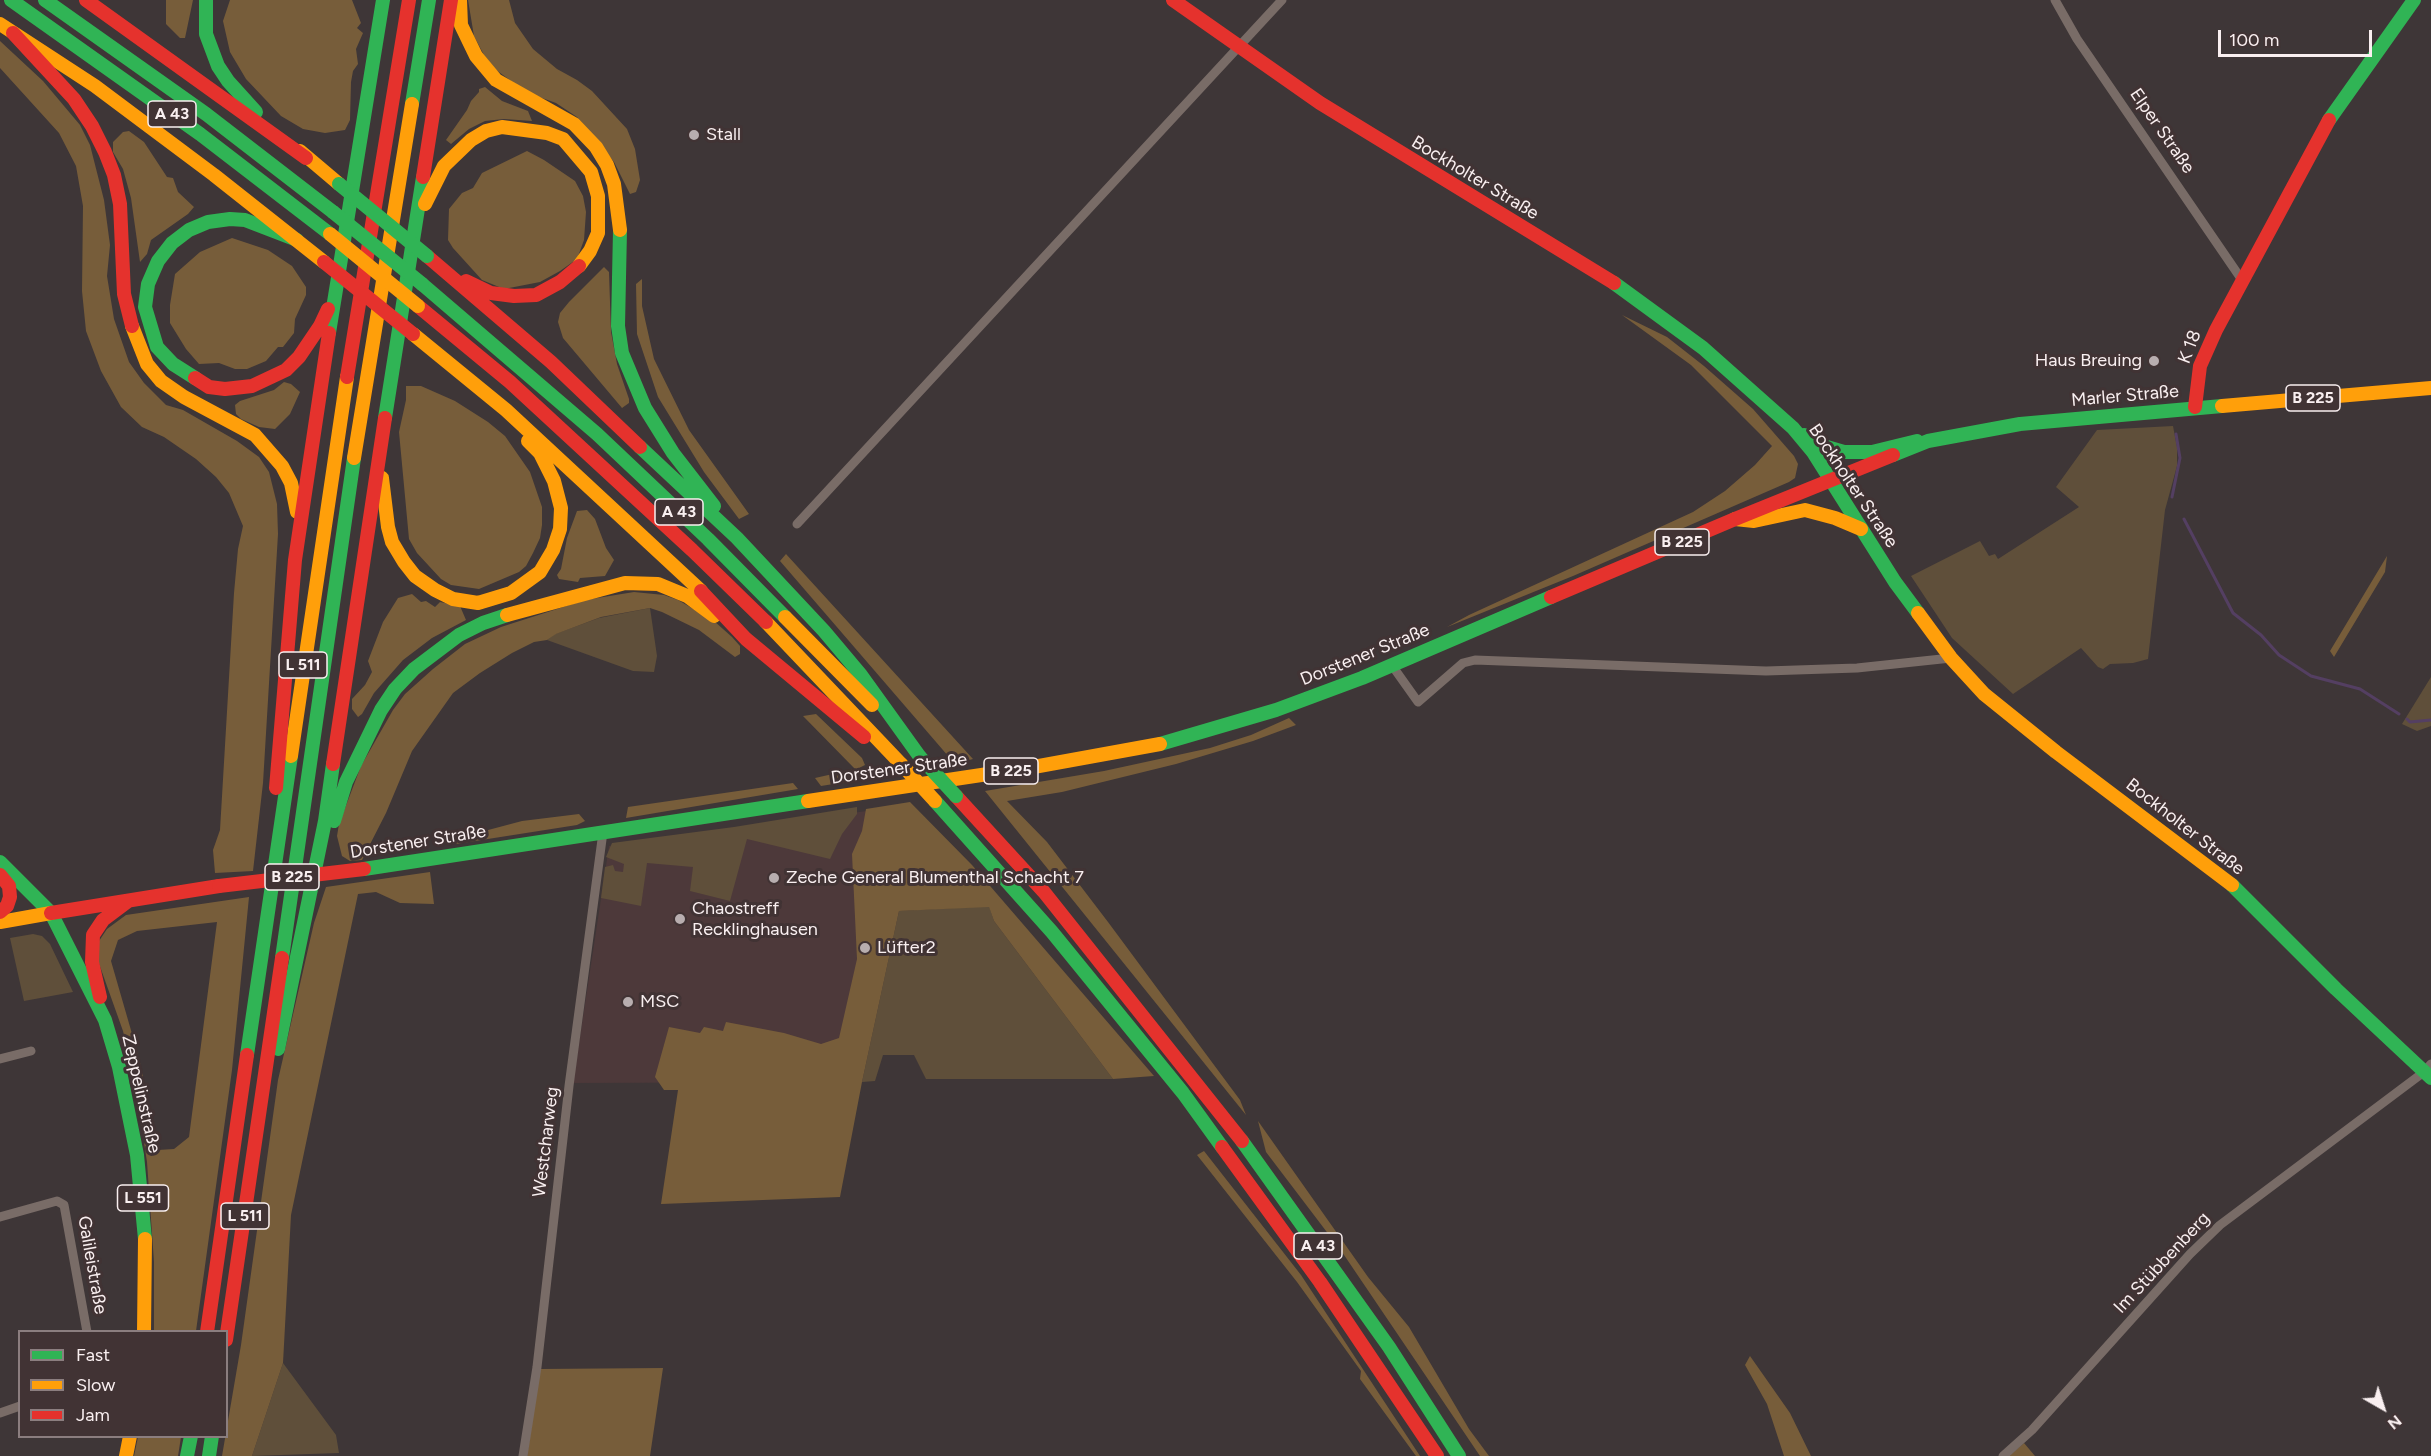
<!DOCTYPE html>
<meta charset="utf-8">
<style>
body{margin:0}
#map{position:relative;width:2431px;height:1456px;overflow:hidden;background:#3e3637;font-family:Figtree,sans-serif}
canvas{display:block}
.legend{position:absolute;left:18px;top:1330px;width:210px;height:108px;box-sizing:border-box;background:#413334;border:2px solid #8b7e7f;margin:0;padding:8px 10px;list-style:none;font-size:18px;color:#f9eff0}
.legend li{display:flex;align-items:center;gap:12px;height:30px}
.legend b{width:30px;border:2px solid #8b7e7f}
.north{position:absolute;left:2353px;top:1378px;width:60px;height:60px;-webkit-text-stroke:4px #413334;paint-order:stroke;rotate:141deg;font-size:16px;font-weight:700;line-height:24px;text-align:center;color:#f9eff0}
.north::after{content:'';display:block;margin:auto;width:21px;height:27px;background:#f9eff0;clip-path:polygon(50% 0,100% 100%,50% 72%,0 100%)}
.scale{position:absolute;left:2218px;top:30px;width:154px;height:27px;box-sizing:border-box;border:3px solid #f9eff0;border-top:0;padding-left:8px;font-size:18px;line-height:21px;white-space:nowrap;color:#f9eff0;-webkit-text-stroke:4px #413334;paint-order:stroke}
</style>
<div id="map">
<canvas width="2431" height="1456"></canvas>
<ul class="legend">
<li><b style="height:8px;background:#30b455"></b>Fast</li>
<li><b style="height:8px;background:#ff9f0a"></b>Slow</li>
<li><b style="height:8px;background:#e5322d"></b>Jam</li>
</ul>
<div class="north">N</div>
<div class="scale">100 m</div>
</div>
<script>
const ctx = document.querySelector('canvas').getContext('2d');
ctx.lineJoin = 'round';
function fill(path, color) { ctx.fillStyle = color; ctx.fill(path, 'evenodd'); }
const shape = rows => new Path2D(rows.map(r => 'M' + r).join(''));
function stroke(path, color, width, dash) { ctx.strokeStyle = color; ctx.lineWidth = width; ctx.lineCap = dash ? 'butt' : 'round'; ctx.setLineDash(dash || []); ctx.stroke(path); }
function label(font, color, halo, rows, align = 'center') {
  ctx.font = font + ' Figtree,sans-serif'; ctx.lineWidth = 6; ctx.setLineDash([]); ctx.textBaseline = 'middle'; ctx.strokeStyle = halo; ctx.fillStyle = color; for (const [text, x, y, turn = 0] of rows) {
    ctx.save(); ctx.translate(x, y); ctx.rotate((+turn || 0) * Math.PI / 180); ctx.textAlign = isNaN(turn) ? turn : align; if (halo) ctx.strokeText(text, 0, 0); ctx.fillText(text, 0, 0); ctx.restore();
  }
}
fill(shape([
 [896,807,862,1082,573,1083,609,846]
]), '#4d393a');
fill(shape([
 [2173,426,2177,447,2177,466,2165,510,2148,659,2133,663,2110,664,2103,669,2098,667,2081,648,2013,694,1952,638,1911,576,1980,541,1989,556,1995,554,1998,559,2079,507,2056,487,2097,430],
 [650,608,657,656,654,672,633,671,547,640,555,634,599,618],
 [2431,677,2431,726,2417,731,2402,724],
 [857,807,857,814,842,834,830,859,747,839,730,901,690,891,693,867,647,863,641,906,601,898,605,867,613,865,615,871,623,872,624,864,606,857,612,843,734,827],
 [989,906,994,921,1113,1079,926,1079,914,1055,883,1055,875,1081,862,1082,899,911],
 [33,934,42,936,50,944,73,992,24,1001,10,938],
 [283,1363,336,1435,339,1453,252,1456]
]), '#5f4f3a');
fill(shape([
 [166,0,193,0,185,38,180,38,166,24],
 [230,0,352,0,361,23,357,28,363,33,356,49,358,64,353,71,351,82,350,120,345,130,325,133,303,129,281,116,246,79,230,52,223,21],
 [468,0,509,0,515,23,533,49,557,69,577,80,592,91,627,129,635,149,640,180,636,192,630,194,614,162,577,117,556,103,528,93,496,70,484,55,474,36],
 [0,41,43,81,80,125,90,145,104,200,110,245,107,276,114,319,129,362,144,383,166,405,183,410,237,441,259,457,269,472,277,504,278,534,263,783,253,871,215,873,213,850,220,830,234,593,238,549,243,526,229,493,216,477,196,459,164,437,142,427,121,407,101,371,86,331,82,291,83,206,76,166,59,133,0,68],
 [485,87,502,101,528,111,532,121,504,119,485,121,469,129,451,144,446,140,467,110,471,101,479,92,479,89],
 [129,131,144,142,167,177,173,178,178,192,194,207,188,214,151,240,147,254,140,262,131,198,123,169,113,152,113,142,123,132],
 [527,151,544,160,575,181,583,196,586,212,584,240,577,259,560,271,540,282,504,289,482,280,453,248,448,240,449,209,462,193,473,188,482,173],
 [232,238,268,250,292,266,306,287,306,295,295,319,294,333,283,347,278,347,266,361,247,369,235,369,219,363,199,364,186,349,170,323,170,305,175,274,200,252],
 [604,267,609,272,611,332,617,364,629,399,629,403,622,408,563,338,558,322,560,313,569,302],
 [642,279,642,306,654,359,689,430,749,514,739,519,704,472,658,397,637,334,636,284],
 [1622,315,1667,337,1704,366,1753,409,1794,456,1798,464,1795,478,1789,482,1573,576,1447,627,1469,615,1693,512,1725,491,1755,465,1772,446,1691,365],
 [284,382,291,384,300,392,290,414,275,429,259,427,241,419,236,414,235,405,240,401,274,390],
 [406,386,421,386,455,401,488,422,505,436,530,472,542,507,542,525,540,538,533,553,526,566,519,572,479,589,451,585,441,579,417,553,409,539,399,432,406,400],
 [587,510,595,519,606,548,614,560,605,576,580,578,578,582,559,579,557,575,561,569,567,538,577,511],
 [786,554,973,759,955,764,780,561],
 [2387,556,2385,572,2334,657,2330,651],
 [634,592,664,595,678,600,714,621,732,637,740,646,740,654,735,657,699,630,662,612,650,608,601,617,556,634,547,640,534,642,512,653,480,673,453,693,412,751,386,813,362,860,350,861,342,856,337,836,339,824,361,766,393,710,405,694,433,669,465,644,501,627,585,600],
 [412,594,421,602,426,601,435,607,440,602,460,606,466,620,432,638,403,660,374,693,362,714,358,717,352,709,352,699,365,685,372,672,368,661,383,622,398,598],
 [816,714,862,758,865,765,857,769,865,767,872,772,871,778,821,786,815,778,855,769,803,716],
 [1289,718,1296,725,1253,741,1176,764,1062,792,1007,801,1047,842,1108,922,1240,1100,1246,1115,985,791,1104,771,1210,748,1251,735],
 [793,783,798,789,626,818,628,807],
 [910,802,972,865,1154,1076,1113,1079,994,921,989,907,899,911,862,1082,840,1197,661,1204,678,1090,664,1090,655,1077,669,1027,700,1033,704,1027,723,1031,726,1022,784,1033,821,1044,839,1038,857,959,852,854,862,831,866,809],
 [579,814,585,821,577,825,456,844,443,842,522,821],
 [430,872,434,904,400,903,376,892,358,894,291,1215,283,1363,252,1456,222,1456,241,1345,278,1080,314,923,326,887],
 [249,897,232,1070,196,1331,154,1331,154,1262,147,1162,136,1089,123,1031,97,958,99,941,107,929,126,915],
 [217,922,189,1137,174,1149,158,1150,139,1058,111,961,118,940,137,931],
 [1258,1121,1368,1277,1409,1327,1469,1429,1489,1456,1480,1456,1342,1252,1266,1152],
 [1204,1151,1301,1275,1420,1456,1416,1456,1360,1379,1361,1371,1297,1282,1197,1155],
 [1750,1356,1790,1413,1811,1456,1784,1456,1767,1404,1745,1365],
 [663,1368,650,1456,527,1456,540,1369],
 [138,1437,181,1437,178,1456,134,1456],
 [2024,1443,2035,1456,2009,1456]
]), '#775d3a');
stroke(shape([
 [2172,497,2180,458,2176,434],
 [2184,519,2233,613,2261,635,2279,655,2311,676,2360,689,2399,714],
 [2407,719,2410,722,2431,720]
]), '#543f62', 3);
stroke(shape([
 [2055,0,2077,39,2242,280],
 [797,524,1282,0],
 [1391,664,1418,702,1463,663,1475,660,1766,671,1857,668,1951,658],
 [0,1059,31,1051],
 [0,1217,57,1201,64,1205,87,1332],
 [0,1413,20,1406],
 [523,1456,537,1367,569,1086,603,832],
 [2003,1456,2032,1430,2190,1254,2220,1225,2424,1072,2431,1064]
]), '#796c67', 9);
stroke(shape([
 [11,0,200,134,330,234],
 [45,0,206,114,333,212],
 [206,0,206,34,218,66,228,81,256,112],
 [412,104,429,0],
 [2329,120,2414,0],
 [620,230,618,326,622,353,645,408,673,453,714,506],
 [1614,283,1703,348,1793,428,1813,452,1895,582,1918,613],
 [422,284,597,434,708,539,785,617],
 [329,333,383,0],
 [195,378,173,364,157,347,145,307,148,284,158,261,172,243,189,230,208,222,230,219,245,220,297,240],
 [385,418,423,177],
 [1804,435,1820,445,1844,452,1872,452,1917,441],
 [640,447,737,538,824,631,861,675,920,757],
 [1893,455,1928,441,2020,424,2222,406],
 [1160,744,1276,710,1362,678,1551,597],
 [935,801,1052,932,1183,1093,1222,1147],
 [334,821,346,782,381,710,395,689,414,669,459,635,483,623,507,615],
 [0,862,51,913,105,1020,119,1067,137,1155,145,1239],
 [364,869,808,801],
 [2232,885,2336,989,2431,1078],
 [282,958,354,458],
 [278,1049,325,821,333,764],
 [247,1055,291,756],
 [1242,1141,1389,1347,1459,1456],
 [187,1456,191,1436],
 [209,1456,212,1436]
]), '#30b455', 14);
stroke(shape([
 [460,0,461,25,476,56,496,80,574,124,596,147,607,165,614,184,620,230],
 [0,24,95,86,214,175,324,262],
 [300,151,339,184],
 [425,204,444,166,471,140,486,131,502,127,547,133,563,139,591,172,598,196,598,233,590,251,579,266],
 [132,326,147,364,161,381,184,397,255,435,282,466,291,483,297,512],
 [413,334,506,410,701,591],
 [2222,406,2431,388],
 [354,458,412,104],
 [382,478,388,527,392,542,404,562,415,576,435,590,453,599,478,603,511,593,540,572,553,550,560,529,561,508,554,481,540,453,528,441],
 [1735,519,1754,521,1805,510,1835,518,1861,529],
 [1918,613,1951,658,1984,694,2056,752,2232,885],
 [507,615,625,583,658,584,687,596,714,616],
 [785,617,872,705],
 [766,622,901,764],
 [291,756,347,377],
 [808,801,1028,768,1160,744],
 [0,922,51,913],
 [144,1332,145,1239],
 [126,1456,130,1436]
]), '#ff9f0a', 14);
stroke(shape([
 [86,0,306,158],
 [1173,0,1320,103,1614,283],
 [13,33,74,99,92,126,105,152,114,175,120,204,124,294,132,326],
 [423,177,451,0],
 [427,256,551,362,640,447],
 [466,281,491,293,514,296,536,295,560,282,579,266],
 [418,306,510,382,692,550,766,622],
 [347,377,409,0],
 [195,378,209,387,225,389,252,386,286,370,299,357,320,326,328,309],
 [2195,407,2200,366,2216,330,2329,120],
 [701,591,746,639,864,737],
 [1551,597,1735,519,1893,455],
 [333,764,385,418],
 [276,788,295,560,329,333],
 [956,796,1044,892,1242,1141],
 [0,875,9,886,10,897,7,906,0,912],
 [51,913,219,886],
 [100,997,92,962,93,935,103,920,127,902],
 [1222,1147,1320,1282,1437,1456],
 [207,1332,247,1055],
 [226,1340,282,958]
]), '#e5322d', 14);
stroke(shape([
 [339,184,427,256],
 [333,212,422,284],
 [920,757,956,796]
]), '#30b455', 14);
stroke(shape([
 [330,234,418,306],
 [901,764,935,801]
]), '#ff9f0a', 14);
stroke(shape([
 [324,262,413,334],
 [219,886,364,869]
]), '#e5322d', 14);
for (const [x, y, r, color] of [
 [694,135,6,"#b8aeaf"],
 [2154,361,6,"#b8aeaf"],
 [774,878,6,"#b8aeaf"],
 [680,919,6,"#b8aeaf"],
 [865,948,6,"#b8aeaf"],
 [628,1002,6,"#b8aeaf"]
]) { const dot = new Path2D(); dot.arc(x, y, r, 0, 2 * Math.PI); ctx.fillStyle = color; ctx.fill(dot); stroke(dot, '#413334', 2); }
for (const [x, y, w] of [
 [172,114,48],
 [2313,398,54],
 [679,512,48],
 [1682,542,54],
 [303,665,48],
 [1011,771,54],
 [292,877,54],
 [143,1198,51],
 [245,1216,48],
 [1318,1246,48]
]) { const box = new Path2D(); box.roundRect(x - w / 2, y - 13, w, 26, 4.5); ctx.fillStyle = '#413334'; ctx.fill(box); stroke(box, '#f9eff0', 1.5); }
label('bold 16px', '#f9eff0', null, [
 ["A 43",172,114],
 ["B 225",2313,398],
 ["A 43",679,512],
 ["B 225",1682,542],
 ["L 511",303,665],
 ["B 225",1011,771],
 ["B 225",292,877],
 ["L 551",143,1198],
 ["L 511",245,1216],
 ["A 43",1318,1246]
]);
label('18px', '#f9eff0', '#413334', [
 ["Elper Straße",2162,131,55],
 ["Bockholter Straße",1475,178,31],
 ["K 18",2190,347,-69],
 ["Marler Straße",2125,396,-5],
 ["Bockholter Straße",1853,486,56],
 ["Dorstener Straße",1365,655,-22],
 ["Dorstener Straße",899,769,-8],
 ["Bockholter Straße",2185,827,38],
 ["Dorstener Straße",418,842,-9],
 ["Zeppelinstraße",141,1094,77],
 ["Westcharweg",546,1142,-83],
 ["Im Stübbenberg",2162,1263,-47],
 ["Galileistraße",92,1265,80]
]);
label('18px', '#f9eff0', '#413334', [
 ["Stall",706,135],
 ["Haus Breuing",2142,361,"right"],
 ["Zeche General Blumenthal Schacht 7",786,878],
 ["Chaostreff",692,909],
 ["Recklinghausen",692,930],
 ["Lüfter2",877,948],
 ["MSC",640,1002]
], 'left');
</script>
